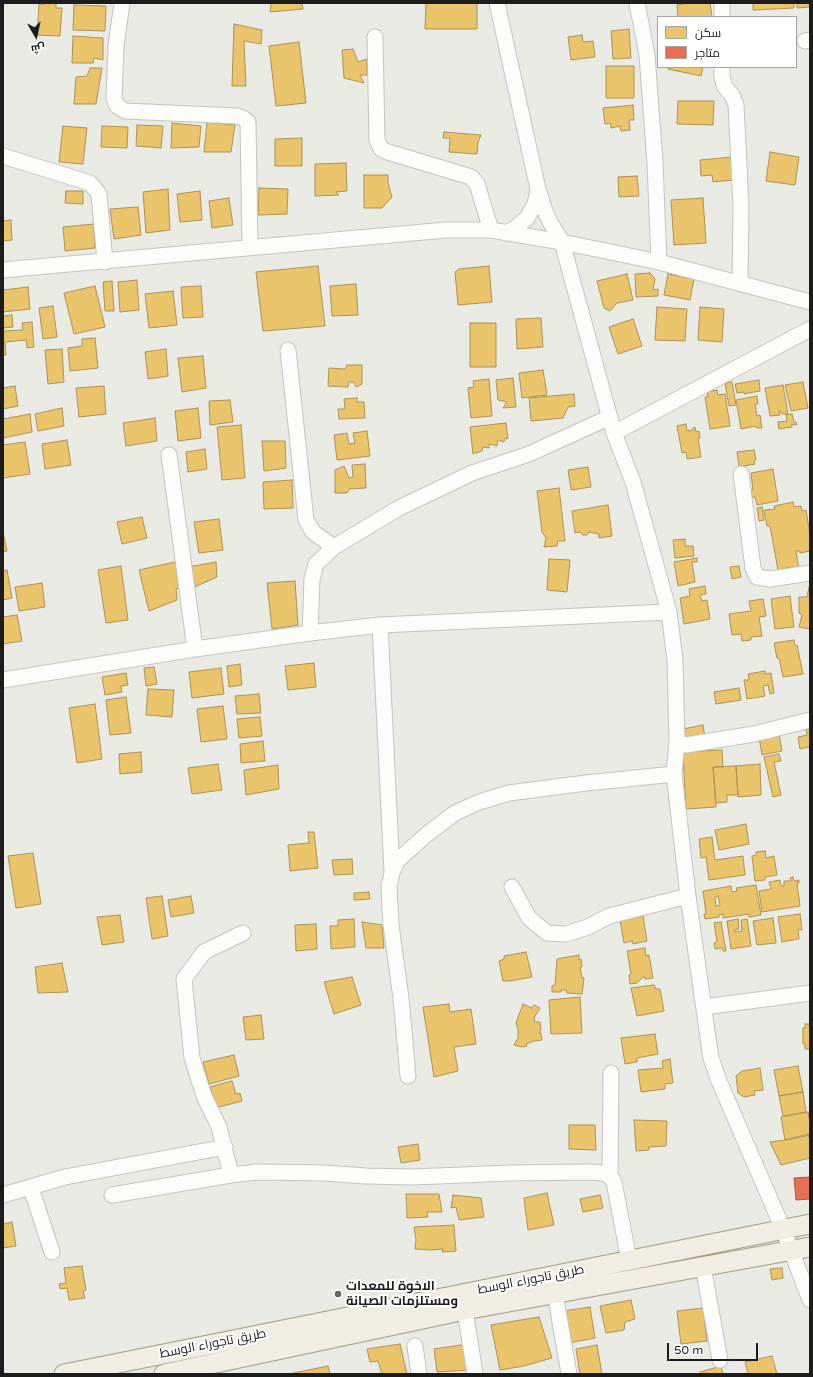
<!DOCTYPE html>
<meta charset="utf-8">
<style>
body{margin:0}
#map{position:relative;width:813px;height:1377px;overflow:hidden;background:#eaeae5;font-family:"Varela Round",Cairo,sans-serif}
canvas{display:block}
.frame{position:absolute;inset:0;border:4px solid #1c1c1c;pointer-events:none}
.legend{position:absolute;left:657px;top:16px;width:140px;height:52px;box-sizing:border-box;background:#fff;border:1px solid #a4a4a4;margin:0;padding:5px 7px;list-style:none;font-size:12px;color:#1c1c1c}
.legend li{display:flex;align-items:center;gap:8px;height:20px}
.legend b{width:20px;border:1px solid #a4a4a4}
.north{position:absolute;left:16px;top:16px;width:40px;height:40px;-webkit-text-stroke:3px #fff;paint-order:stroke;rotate:171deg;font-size:11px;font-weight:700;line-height:16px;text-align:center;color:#1c1c1c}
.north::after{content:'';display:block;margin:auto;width:14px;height:18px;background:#1c1c1c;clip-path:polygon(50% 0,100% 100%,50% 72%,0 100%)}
.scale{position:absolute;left:667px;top:1343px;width:91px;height:18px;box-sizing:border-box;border:2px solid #1c1c1c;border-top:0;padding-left:5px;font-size:12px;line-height:14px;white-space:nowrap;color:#1c1c1c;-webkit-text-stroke:3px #fff;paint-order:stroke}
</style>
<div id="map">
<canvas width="813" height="1377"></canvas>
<div class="frame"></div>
<ul class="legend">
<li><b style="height:11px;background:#e9c46a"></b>سكن</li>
<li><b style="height:11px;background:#e76f51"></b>متاجر</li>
</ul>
<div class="north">ش</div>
<div class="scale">50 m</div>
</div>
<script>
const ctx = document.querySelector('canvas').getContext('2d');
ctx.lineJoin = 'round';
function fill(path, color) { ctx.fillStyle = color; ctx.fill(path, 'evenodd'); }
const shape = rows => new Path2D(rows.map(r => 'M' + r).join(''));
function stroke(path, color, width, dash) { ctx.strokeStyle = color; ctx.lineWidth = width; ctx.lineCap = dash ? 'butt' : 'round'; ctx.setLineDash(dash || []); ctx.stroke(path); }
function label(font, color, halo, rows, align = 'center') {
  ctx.font = font + ' "Varela Round",Cairo,sans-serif'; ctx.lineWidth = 4; ctx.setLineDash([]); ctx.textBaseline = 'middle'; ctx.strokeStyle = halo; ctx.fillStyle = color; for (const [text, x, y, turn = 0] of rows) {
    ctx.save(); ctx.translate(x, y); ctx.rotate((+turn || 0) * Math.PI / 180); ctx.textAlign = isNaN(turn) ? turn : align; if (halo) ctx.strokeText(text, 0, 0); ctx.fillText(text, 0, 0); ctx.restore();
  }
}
const homes = shape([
 [45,3,56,3,56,8,62,8,60,36,37,35,39,4,45,4,45,3],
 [271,3,302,3,303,9,270,12,271,3],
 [426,3,477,3,477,29,425,29,426,3],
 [688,3,710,3,712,17,678,17,677,5,688,3],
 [753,3,794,3,794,8,753,10,753,3],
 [797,3,810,3,810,7,797,8,797,3],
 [74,5,106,6,105,31,73,30,74,5],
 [234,24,262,30,261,44,244,41,246,86,232,86,234,24],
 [629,29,631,58,613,59,611,31,629,29],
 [582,35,583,42,593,41,595,57,571,60,568,37,582,35],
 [73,36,103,38,103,60,94,58,93,63,72,63,73,36],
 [299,42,306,103,276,106,269,46,299,42],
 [353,49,358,62,367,59,367,75,360,75,364,83,344,78,342,50,353,49],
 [606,66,634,66,634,98,606,98,606,66],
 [669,67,703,67,701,76,668,69,669,67],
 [90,68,102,68,96,104,74,104,76,77,87,76,90,68],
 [678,101,714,101,713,125,677,124,678,101],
 [633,105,634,120,629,120,630,130,621,131,620,126,611,128,610,123,605,124,603,108,633,105],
 [207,122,235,125,231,152,204,152,207,122],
 [172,123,201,126,199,147,171,148,172,123],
 [137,125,163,126,161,148,136,146,137,125],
 [63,126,87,128,83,164,59,162,63,126],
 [102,126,128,127,127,148,101,147,102,126],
 [444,132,481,135,478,142,477,154,449,152,450,138,443,138,444,132],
 [302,138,302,166,275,166,275,139,302,138],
 [770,152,799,157,795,185,766,181,770,152],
 [732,157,734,180,713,182,712,175,701,176,700,160,732,157],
 [346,163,347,191,336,192,339,195,315,196,315,164,346,163],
 [364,175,388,175,388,183,392,197,382,208,364,208,364,175],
 [637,176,639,196,619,197,618,177,637,176],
 [259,188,288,189,287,214,258,215,259,188],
 [168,189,170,230,146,233,143,192,168,189],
 [66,191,83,191,83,204,65,203,66,191],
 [200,191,202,220,180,222,177,194,200,191],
 [229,198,233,225,212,228,209,201,229,198],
 [703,198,706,243,674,245,671,200,703,198],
 [138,207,141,235,114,239,110,209,138,207],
 [11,220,12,240,3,241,3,221,11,220],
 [94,224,95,248,65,251,63,227,94,224],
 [318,266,325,326,263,331,256,272,318,266],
 [489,266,492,302,458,305,455,272,459,269,489,266],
 [650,273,655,279,653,290,658,289,658,296,636,297,635,274,650,273],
 [627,274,633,300,617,303,610,311,604,308,597,281,627,274],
 [668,274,694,279,690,300,664,295,668,274],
 [137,280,139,310,120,312,118,282,137,280],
 [112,281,114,311,105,311,103,282,112,281],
 [356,284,358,315,332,316,330,286,356,284],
 [95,286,105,327,74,334,64,293,95,286],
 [201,286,203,317,183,318,181,287,201,286],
 [28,287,30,309,3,312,3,290,28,287],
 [173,291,177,325,149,328,145,294,173,291],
 [53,306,57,337,43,339,39,308,53,306],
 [657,307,687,309,685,341,655,340,657,307],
 [700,307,724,309,722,342,698,340,700,307],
 [12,315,13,327,3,328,3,316,12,315],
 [541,318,543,347,517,349,516,319,541,318],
 [633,319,642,346,618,354,609,327,633,319],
 [32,322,34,347,27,348,26,340,5,342,6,355,3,355,3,331,23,330,22,323,32,322],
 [470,323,496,323,496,367,470,367,470,323],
 [95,338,98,368,70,371,68,348,82,346,82,339,95,338],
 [62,349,64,382,48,384,45,350,62,349],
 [166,349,168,376,148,379,145,352,166,349],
 [203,356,206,388,182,392,178,358,203,356],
 [347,365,362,365,362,384,356,387,354,382,349,382,348,387,328,386,329,368,345,369,347,365],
 [543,370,547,395,522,398,519,373,543,370],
 [513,378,516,407,503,408,507,402,498,400,496,380,513,378],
 [489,379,492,416,471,418,468,388,474,387,473,381,489,379],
 [759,380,760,391,744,394,744,392,737,393,735,384,759,380],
 [732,382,736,405,729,406,725,383,732,382],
 [803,382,808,408,791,411,785,385,803,382],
 [783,385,788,414,782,414,781,411,779,411,780,415,770,416,765,388,783,385],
 [15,386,18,406,3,409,3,388,15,386],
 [104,386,106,414,79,417,76,388,104,386],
 [717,390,718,395,725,394,730,426,710,429,705,397,708,397,707,392,717,390],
 [574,394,575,406,568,407,563,418,531,421,529,398,574,394],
 [757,396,758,404,755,404,757,416,760,415,762,428,757,428,756,426,741,429,736,400,757,396],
 [357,398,357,402,364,402,365,418,339,419,338,409,345,409,344,399,357,398],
 [230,400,233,422,210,425,209,401,230,400],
 [62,408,64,426,38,431,35,414,62,408],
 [198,408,201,438,178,441,175,411,198,408],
 [30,414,32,432,3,438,3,419,30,414],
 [792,414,794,422,796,422,797,425,792,424,792,427,779,429,778,422,787,421,786,415,792,414],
 [155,418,157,441,126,446,123,423,155,418],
 [506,423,508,439,505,438,504,442,498,440,497,446,489,444,489,448,483,447,482,451,473,454,470,427,506,423],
 [686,424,687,431,693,430,693,428,695,427,696,432,699,431,700,438,698,438,701,457,687,459,686,452,682,453,677,426,686,424],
 [241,425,245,478,222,480,217,427,241,425],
 [367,431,370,456,337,460,334,435,347,433,349,444,355,443,353,433,367,431],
 [67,440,71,465,45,469,42,444,67,440],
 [262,441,285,441,286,468,264,471,262,441],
 [25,442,30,474,3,478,3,445,25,442],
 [205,449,207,469,188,472,186,452,205,449],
 [754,450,756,460,754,461,755,464,739,467,737,452,754,450],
 [365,464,366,488,349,489,347,493,335,493,335,470,344,466,349,478,353,477,352,465,365,464],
 [588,467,591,487,571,490,568,470,588,467],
 [773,469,778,501,757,505,755,497,749,498,748,491,753,490,751,473,773,469],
 [292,480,293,508,264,509,263,482,292,480],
 [559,488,565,541,558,541,557,546,544,547,546,538,542,532,537,491,559,488],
 [793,502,794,507,801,506,802,511,806,510,810,535,810,551,800,553,800,551,796,551,799,569,792,571,791,567,778,570,770,526,767,526,764,510,775,509,774,506,793,502],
 [608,505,612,536,599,538,599,534,589,532,587,535,583,535,580,532,575,533,572,511,608,505],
 [762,507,764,520,759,521,757,508,762,507],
 [142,517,147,538,122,544,117,522,142,517],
 [219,519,223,550,199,553,194,522,219,519],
 [3,532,7,551,3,552,3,532],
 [685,539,685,546,693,546,694,556,675,558,673,540,685,539],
 [697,558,697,562,692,562,695,582,678,586,674,562,697,558],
 [549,559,570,560,567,592,547,590,549,559],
 [179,561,184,587,176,589,177,600,149,611,139,570,179,561],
 [216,562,217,577,192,588,188,567,216,562],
 [121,566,128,620,106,623,98,570,121,566],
 [739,566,741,577,732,579,730,567,739,566],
 [7,570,12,598,3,600,3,571,7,570],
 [295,581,298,625,272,629,267,583,295,581],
 [42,583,45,607,19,611,15,587,42,583],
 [705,586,706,594,700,595,702,601,707,600,710,619,684,624,680,598,690,596,689,589,705,586],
 [809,587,810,587,810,629,799,627,802,615,799,613,799,597,807,597,809,587],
 [790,596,794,627,775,629,771,599,790,596],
 [763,599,766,616,759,617,762,636,751,637,751,640,742,641,741,634,732,635,729,614,751,611,749,601,763,599],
 [17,615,22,641,3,644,3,617,17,615],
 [794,640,795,646,797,645,803,674,783,677,779,658,777,658,774,643,794,640],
 [314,663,316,687,288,690,285,666,314,663],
 [240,664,242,685,229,687,227,666,240,664],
 [154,667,157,684,146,686,144,668,154,667],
 [221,668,224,694,192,698,189,672,221,668],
 [765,671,765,674,771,673,774,693,770,694,768,685,763,686,765,696,747,699,744,680,749,680,748,674,765,671],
 [126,673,128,685,121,686,122,692,105,695,102,677,126,673],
 [739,688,741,700,716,704,714,692,739,688],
 [148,689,174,690,172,717,146,715,148,689],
 [259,694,261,713,237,714,235,696,259,694],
 [126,697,131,733,110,735,106,700,126,697],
 [95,704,102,759,77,763,69,708,95,704],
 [223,706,227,739,201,742,197,709,223,706],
 [260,717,262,736,239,738,237,719,260,717],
 [703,725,705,738,685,742,683,729,703,725],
 [810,728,810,751,809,747,800,749,798,737,807,735,806,729,810,728],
 [779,733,782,751,762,755,759,737,779,733],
 [263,741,265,761,241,763,240,744,263,741],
 [722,750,723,767,713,767,716,807,686,809,683,752,722,750],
 [141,752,142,772,120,774,119,754,141,752],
 [779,754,781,761,774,762,781,795,773,797,764,757,779,754],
 [218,764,222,790,192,794,188,768,218,764],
 [760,764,761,795,738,797,736,766,760,764],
 [278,765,279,789,246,795,244,770,278,765],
 [736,766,738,795,727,795,727,802,716,803,713,767,736,766],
 [746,824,749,844,719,850,715,830,746,824],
 [308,832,314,832,318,868,290,871,288,845,309,843,308,832],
 [712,837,715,860,743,856,745,875,709,880,706,857,701,858,699,839,712,837],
 [765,851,766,858,774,856,777,875,765,877,765,880,755,881,752,856,756,855,756,852,765,851],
 [33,853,41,904,16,908,8,856,33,853],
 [352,859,353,874,334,875,332,860,352,859],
 [793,877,794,881,799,880,799,883,797,883,800,906,762,912,759,891,771,889,769,882,780,880,781,886,784,886,784,881,791,881,790,878,793,877],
 [756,885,761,915,749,917,749,914,723,918,723,914,719,915,719,917,705,919,704,914,706,914,703,891,731,886,732,892,737,891,736,888,756,885],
 [718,896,720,905,716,906,715,897,718,896],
 [369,892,370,899,354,900,354,893,369,892],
 [162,896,168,936,152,939,146,898,162,896],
 [191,896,194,913,171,917,168,900,191,896],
 [800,914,802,930,798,930,799,939,782,942,778,917,800,914],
 [120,915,124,942,102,945,97,917,120,915],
 [643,916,647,941,633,944,632,941,624,943,620,920,643,916],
 [773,918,776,943,757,945,753,921,773,918],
 [354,919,355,947,331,949,330,926,338,926,338,920,354,919],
 [738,919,739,929,734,930,735,932,742,931,741,920,747,919,751,946,731,949,727,921,738,919],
 [362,922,382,925,384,948,366,948,362,922],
 [721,922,726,951,723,951,722,948,715,949,714,943,717,942,714,923,721,922],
 [316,924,317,949,296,951,295,925,316,924],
 [645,948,646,956,649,955,653,978,645,979,644,976,637,983,630,984,629,975,631,974,627,951,645,948],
 [526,952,532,977,510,981,503,981,499,961,504,959,504,956,526,952],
 [579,955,579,960,581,959,582,967,580,967,582,978,584,978,582,994,567,993,566,990,561,990,561,992,552,992,552,986,555,985,557,959,579,955],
 [62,963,68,992,38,993,35,967,62,963],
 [352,977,361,1005,334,1014,324,982,352,977],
 [654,985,656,989,660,989,664,1011,637,1016,631,988,654,985],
 [580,997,582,1033,551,1034,549,1000,580,997],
 [449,1004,450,1012,471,1009,476,1044,454,1047,458,1071,434,1077,423,1007,449,1004],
 [523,1004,532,1008,534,1005,540,1008,534,1018,535,1022,540,1022,541,1029,539,1033,541,1033,542,1040,534,1041,526,1044,527,1046,522,1047,514,1045,518,1038,518,1029,516,1023,523,1004],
 [261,1015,264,1039,246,1040,243,1017,261,1015],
 [805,1024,810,1024,810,1049,805,1049,805,1044,803,1044,803,1028,805,1028,805,1024],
 [655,1034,658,1054,637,1058,637,1062,625,1064,621,1038,655,1034],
 [234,1055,239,1076,209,1084,203,1062,234,1055],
 [670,1059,673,1083,665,1084,665,1089,641,1092,638,1070,663,1068,662,1061,670,1059],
 [798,1066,803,1092,779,1096,774,1070,798,1066],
 [760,1068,763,1090,754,1091,755,1095,744,1097,738,1093,736,1076,742,1071,760,1068],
 [232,1081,236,1094,240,1093,242,1101,215,1108,210,1087,232,1081],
 [803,1092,806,1112,783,1116,779,1096,803,1092],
 [808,1112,810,1122,810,1135,785,1140,781,1117,808,1112],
 [634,1120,667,1121,666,1146,649,1147,649,1150,636,1151,634,1120],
 [569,1125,595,1125,596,1150,569,1149,569,1125],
 [808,1134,810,1140,810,1158,781,1165,770,1142,785,1140,808,1134],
 [418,1144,420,1160,401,1163,398,1147,418,1144],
 [547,1193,554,1225,528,1230,524,1198,547,1193],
 [406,1194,439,1194,442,1212,427,1212,428,1217,407,1218,406,1194],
 [453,1195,481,1198,484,1217,459,1220,456,1207,451,1208,453,1195],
 [600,1195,603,1208,583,1212,580,1199,600,1195],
 [12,1222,16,1246,3,1248,3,1224,12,1222],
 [454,1225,456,1251,442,1252,443,1249,432,1250,415,1249,416,1240,414,1227,454,1225],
 [82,1266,86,1290,83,1291,85,1298,69,1300,67,1288,60,1289,59,1284,66,1283,64,1268,82,1266],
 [782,1268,783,1278,772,1280,770,1269,782,1268],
 [631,1300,635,1319,625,1322,624,1330,606,1333,600,1306,631,1300],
 [590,1307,595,1338,569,1343,564,1311,590,1307],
 [703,1308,707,1341,681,1344,677,1311,703,1308],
 [539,1317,552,1358,524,1366,500,1370,491,1325,539,1317],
 [400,1344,407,1374,382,1374,378,1361,370,1362,367,1349,400,1344],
 [468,1344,469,1370,437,1372,434,1349,468,1344],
 [597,1345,602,1374,580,1374,576,1349,597,1345],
 [772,1356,777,1374,748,1374,745,1362,772,1356],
 [328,1366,330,1374,289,1374,328,1366],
 [721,1366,723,1374,700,1374,700,1372,721,1366]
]);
fill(homes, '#e9c46a');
stroke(homes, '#ac9253', 1);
const shops = shape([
 [810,1177,810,1199,796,1200,794,1178,810,1177]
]);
fill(shops, '#e76f51');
stroke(shops, '#aa5641', 1);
const minor = shape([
 [122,3,116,46,114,98,117,106,125,111,237,116,243,118,248,122,250,247],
 [497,3,538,189,545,211,550,222,562,242,614,433,633,482,669,612,675,660,677,742,674,774,688,896,708,1038,711,1058,719,1081,783,1229,810,1300],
 [637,3,647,55,655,163,659,262],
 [722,17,722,3],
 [375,37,377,140,381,149,388,152,471,177,477,184,491,230],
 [805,41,810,40],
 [722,67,722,77,725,87,732,95,736,105,741,205,740,283],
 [3,156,90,183,99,194,105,262],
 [506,233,514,229,527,218,535,204,538,190],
 [3,270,446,230,491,230,562,242,659,262,810,302],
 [288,350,306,520,313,532,334,547],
 [614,433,810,329],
 [169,455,195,649],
 [741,474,753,568,757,577,770,579,810,573],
 [380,625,392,872],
 [310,633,380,625,669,612],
 [3,680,195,649,310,633,312,579,316,564,334,547,399,508,472,473,529,454,610,417],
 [677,742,686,745,754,734,810,720],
 [512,887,529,918,547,933,566,934,588,927,609,916,688,896],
 [704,1007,810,993],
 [408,1076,401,998,391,925,389,886,392,873,397,861,426,835,455,813,479,802,509,793,586,783,674,774],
 [231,1175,219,1127,204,1096,192,1058,184,979,204,952,243,933],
 [610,1176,611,1073],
 [31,1188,52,1252],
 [3,1195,65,1177,225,1147],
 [112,1195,231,1175,257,1172,323,1173,366,1176,413,1177,510,1173,591,1172,603,1173,610,1176,614,1182,629,1260],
 [703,1266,720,1360],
 [555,1293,569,1374],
 [465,1310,475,1374],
 [415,1346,419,1374]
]);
const major = shape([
 [64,1374,810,1224],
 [164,1374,465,1310,810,1247]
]);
stroke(minor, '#c3c3c1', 17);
stroke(major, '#9f9e82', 21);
stroke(minor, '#fcfcfb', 15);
stroke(major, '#f0eee3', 19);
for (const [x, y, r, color] of [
 [338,1294,4,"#646462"]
]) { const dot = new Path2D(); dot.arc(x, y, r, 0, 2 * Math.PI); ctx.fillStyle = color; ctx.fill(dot); stroke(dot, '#fff', 1.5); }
label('13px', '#1c1c1c', '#fff', [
 ["طريق تاجوراء الوسط",531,1280,-11],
 ["طريق تاجوراء الوسط",213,1344,-11]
]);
label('bold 13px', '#1c1c1c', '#fff', [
 ["الاخوة للمعدات",346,1287],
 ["ومستلزمات الصيانة",346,1302]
], 'left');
</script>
